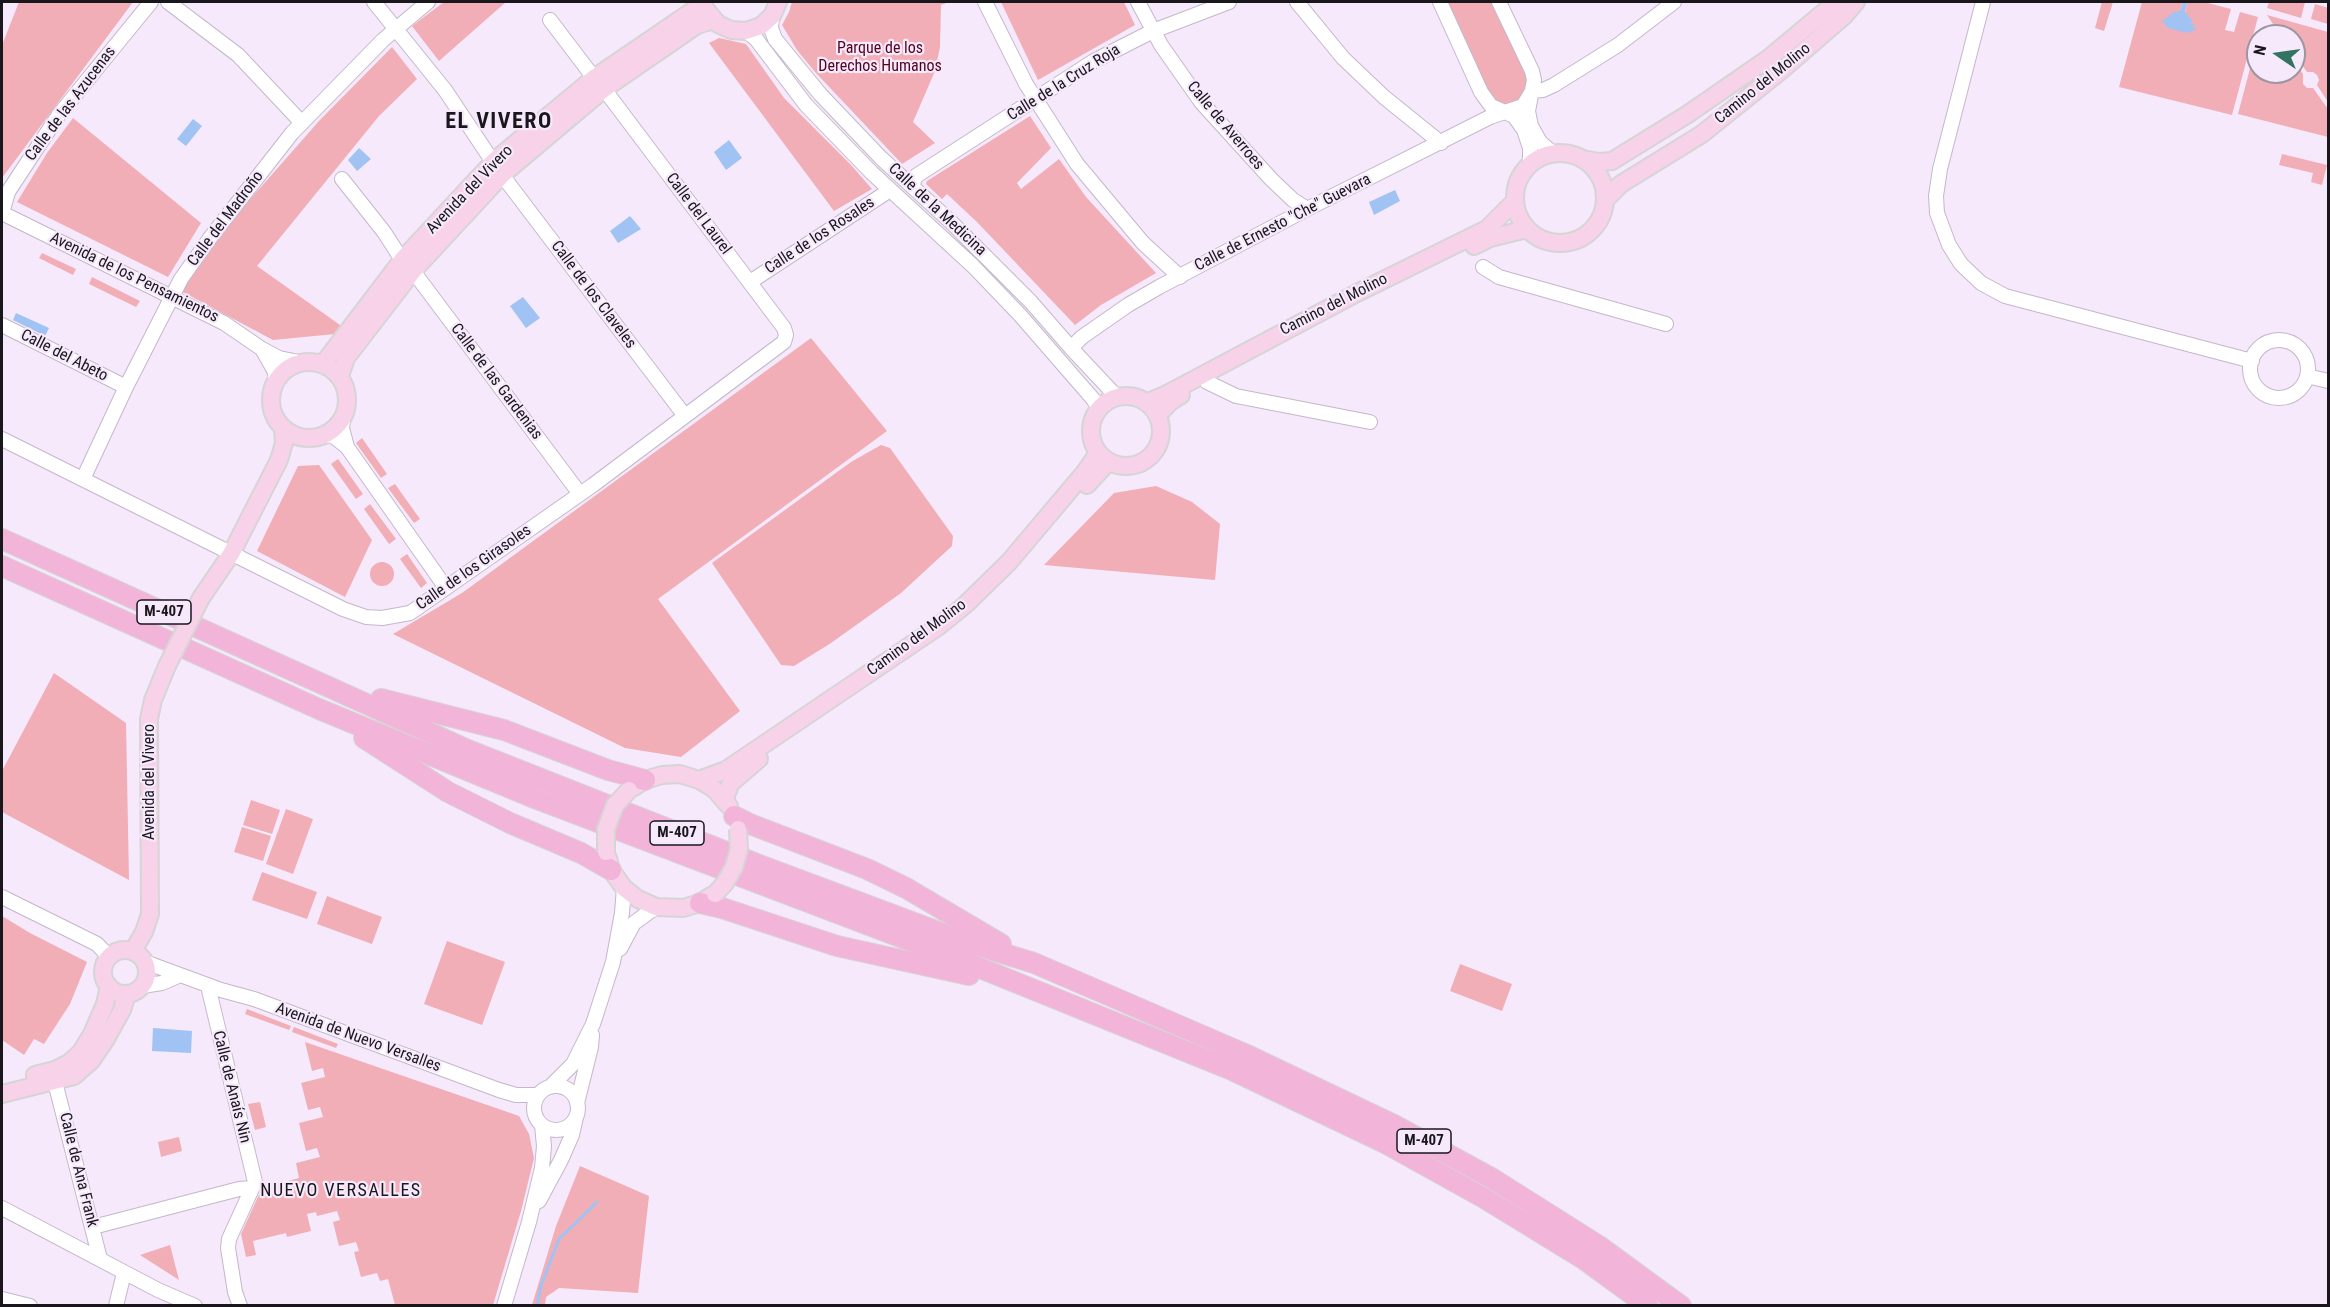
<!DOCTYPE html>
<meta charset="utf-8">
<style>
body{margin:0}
#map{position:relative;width:2330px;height:1307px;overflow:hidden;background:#f5e9fb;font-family:"Roboto Condensed",sans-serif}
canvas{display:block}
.frame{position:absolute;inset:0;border:3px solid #19161c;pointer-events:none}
.north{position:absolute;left:2246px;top:24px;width:60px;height:60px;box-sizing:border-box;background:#f5e9fb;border:2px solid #9d95a2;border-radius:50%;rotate:283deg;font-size:16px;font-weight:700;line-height:24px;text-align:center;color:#19161c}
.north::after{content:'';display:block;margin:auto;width:21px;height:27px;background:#347361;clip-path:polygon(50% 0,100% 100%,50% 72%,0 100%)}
</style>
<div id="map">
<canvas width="2330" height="1307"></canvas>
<div class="frame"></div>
<div class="north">N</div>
</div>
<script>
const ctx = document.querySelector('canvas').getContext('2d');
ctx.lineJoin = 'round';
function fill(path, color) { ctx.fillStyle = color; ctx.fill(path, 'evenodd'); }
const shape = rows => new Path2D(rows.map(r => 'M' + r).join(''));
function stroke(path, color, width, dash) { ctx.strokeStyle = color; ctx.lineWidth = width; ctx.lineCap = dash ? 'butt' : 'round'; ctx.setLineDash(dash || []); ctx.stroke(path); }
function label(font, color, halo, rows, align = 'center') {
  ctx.font = font + ' "Roboto Condensed",sans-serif'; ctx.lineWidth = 4.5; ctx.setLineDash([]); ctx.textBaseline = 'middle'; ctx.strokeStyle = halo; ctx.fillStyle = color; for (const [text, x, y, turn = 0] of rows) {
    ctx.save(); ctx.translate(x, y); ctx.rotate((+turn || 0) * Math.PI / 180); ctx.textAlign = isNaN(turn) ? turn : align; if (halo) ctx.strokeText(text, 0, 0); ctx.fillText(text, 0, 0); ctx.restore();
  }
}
fill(shape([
 [19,2,133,2,2,178,2,45],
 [444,2,506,2,439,61,412,26],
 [792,2,949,2,941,5,940,47,935,71,913,122,935,143,902,164,815,72,797,50,782,25,789,12],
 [1001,2,1124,2,1135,25,1038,80],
 [1444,2,1494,2,1529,79,1523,99,1508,105,1498,103,1486,92],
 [2102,2,2113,2,2104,31,2095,28],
 [2142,2,2183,2,2180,11,2192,27,2185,13,2187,3,2183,2,2204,2,2231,9,2225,30,2234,32,2240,12,2258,17,2232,115,2119,87],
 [2269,2,2305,2,2301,18,2267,8],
 [2315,4,2328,8,2328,24,2311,19],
 [2267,15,2328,32,2328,102,2317,85,2319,80,2317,75,2313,72,2307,72,2294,54,2296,32,2289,30,2287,36,2281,36],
 [719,38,746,44,784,98,851,165,872,189,834,211,709,43],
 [2258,38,2258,72,2294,72,2294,61,2303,74,2303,84,2307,88,2313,88,2328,109,2328,137,2238,114],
 [392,47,417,79,379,116,257,266,340,325,335,334,273,340,181,291,232,220,319,121],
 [1030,116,1051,148,1017,183,1021,189,1059,159,1086,197,1156,273,1101,305,1075,325,977,222,947,194,942,199,926,184,927,181],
 [73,118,201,223,168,277,17,202,47,153],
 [2282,154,2327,165,2322,185,2311,182,2313,173,2279,165],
 [42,253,76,269,73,275,39,258],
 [92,277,140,301,136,307,89,284],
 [811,338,887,431,658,599,740,711,681,757,625,748,393,634,462,593],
 [362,438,387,474,381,478,356,443],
 [881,445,890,448,953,536,952,546,901,593,831,643,794,666,781,665,712,563,851,462],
 [338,459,363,494,356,499,331,464],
 [319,465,372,540,345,597,257,551,298,466],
 [395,484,420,519,414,523,388,488],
 [1156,486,1192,502,1220,524,1215,580,1044,565,1114,493],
 [370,504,396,539,389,544,364,509],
 [407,554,427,583,421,588,400,559],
 '370 574a12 12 0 1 1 24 0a12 12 0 1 1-24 0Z',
 [54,673,126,723,129,880,2,812,2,771],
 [251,800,280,810,272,834,243,825],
 [286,809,313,819,293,874,266,864],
 [242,827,271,836,263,861,234,852],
 [262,872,317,892,307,919,252,900],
 [327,896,382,917,372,944,317,924],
 [2,916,30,933,87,962,70,1004,44,1044,34,1039,24,1055,2,1040],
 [447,941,505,962,482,1025,424,1004],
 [1460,964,1512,984,1502,1011,1450,991],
 [247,1009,291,1026,289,1030,245,1014],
 [294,1027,338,1044,336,1048,292,1032],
 [305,1042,519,1116,529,1134,534,1158,521,1211,493,1305,395,1305,388,1279,380,1281,377,1273,361,1277,354,1252,359,1251,356,1242,339,1246,333,1222,340,1220,337,1211,317,1216,316,1212,307,1214,311,1231,287,1237,286,1233,253,1241,256,1255,246,1257,241,1234,262,1188,299,1178,296,1163,320,1157,317,1148,306,1151,299,1123,323,1117,320,1107,308,1110,302,1086,301,1083,325,1077,323,1068,312,1071],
 [260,1102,266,1127,255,1130,248,1104],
 [179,1137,182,1151,161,1157,158,1142],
 [580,1166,649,1196,638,1293,559,1288,546,1297,545,1305,532,1305,556,1226],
 [170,1245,179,1280,140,1255]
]), '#f1aeb6');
fill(shape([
 [2183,2,2187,3,2185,12,2193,21,2190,23,2195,25,2193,27,2197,29,2187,33,2168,28,2161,20,2166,20,2164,17,2169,18,2168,15,2174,14,2172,12,2180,11],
 [193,119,202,126,186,146,177,139],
 [729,140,742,158,726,170,714,152],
 [359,148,371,159,357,171,348,160],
 [1395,190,1400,201,1374,215,1369,202],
 [630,216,641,229,618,243,610,231],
 [523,297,540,318,526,328,510,306],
 [16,313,49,328,45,336,13,320],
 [153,1028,192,1031,191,1053,152,1051]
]), '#a0c3f4');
stroke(shape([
 [537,1306,541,1286,559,1239,597,1202]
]), '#a0c3f4', 3);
const minor = shape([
 [168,2,238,55,302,123],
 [374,2,445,90,493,162],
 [985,2,1026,84,1077,164,1143,243,1180,277],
 [1138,2,1161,45,1201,102,1271,179,1293,200,1307,209],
 [1297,2,1343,58,1384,97,1441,143],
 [1440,2,1481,92,1491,106,1514,116,1524,130,1530,148,1530,164],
 [1499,2,1532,71,1534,80,1528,111,1531,126,1540,142,1554,154],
 [1983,2,1940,169,1936,196,1937,213,1949,245,1961,264,1981,283,2005,296,2252,361],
 [772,16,771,28,775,39,820,94,881,158,951,222,1031,302,1071,348,1117,397],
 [550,20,594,78],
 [746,31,756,39,806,105,872,173,973,266,1020,315,1093,399,1099,408],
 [502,175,685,416],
 [342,179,384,232,402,260],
 [912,186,916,176,1094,61,1153,31,1229,2],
 [2,213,224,323,262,349,279,358,299,362],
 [2,213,8,192,58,116,151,2],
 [1483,267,1499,277,1666,324],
 [413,271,580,494],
 [750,282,890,190],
 [2,325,126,387],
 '2250 369a29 29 0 1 1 58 0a29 29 0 1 1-58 0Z',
 [1071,348,1082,337,1128,305,1159,287,1307,209,1490,117,1523,106,1532,91,1543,90,1554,85,1618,45,1674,2],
 [262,349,274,370,276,380],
 [2307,376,2328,381],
 [1207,382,1236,396,1370,422],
 [343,419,342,428,347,447,446,588],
 [324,435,333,436,347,447],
 [2,439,343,609,366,617,382,618,410,613,593,485,784,342,786,335,784,328,604,89],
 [83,479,126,387,181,279,210,238,292,133,383,40,428,2],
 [2,897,97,944,109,957],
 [620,949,634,923,656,907],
 [145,962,221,990,254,999,499,1090,516,1095,538,1095],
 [142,986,162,983,178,976],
 [208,986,255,1182,229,1239,228,1248,235,1292,240,1306],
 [55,1082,100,1259],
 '534 1108a22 22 0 1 1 44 0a22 22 0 1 1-44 0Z',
 [550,1087,573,1064,593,1024,613,962,622,913,624,888],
 [577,1103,591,1047,592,1035],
 [539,1201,561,1160,572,1135,576,1117],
 [2,1208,158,1290,195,1306],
 [93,1227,239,1189,252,1188],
 [2,1299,30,1306],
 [116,1306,124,1273],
 [504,1306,529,1222,542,1168,544,1146,542,1125]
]);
const major = shape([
 [707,11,718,24,731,30,746,31,761,26,772,16,778,2],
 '1515 198a45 45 0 1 1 90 0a45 45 0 1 1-90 0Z',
 [1582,159,1599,162,1612,161,1688,114,1769,58,1836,2],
 [1605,200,1621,184,1702,134,1783,69,1844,16,1856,2],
 [1474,246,1490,238,1527,229],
 '271 400a38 38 0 1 1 76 0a38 38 0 1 1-76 0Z',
 [321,363,326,360,402,260,493,162,594,78,704,3],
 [340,376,346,358,413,271,502,175,604,89,697,25,714,20],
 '1091 431a35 35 0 1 1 70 0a35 35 0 1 1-70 0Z',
 [1148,402,1165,395,1357,293,1487,229,1515,201],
 [1158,415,1170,402,1181,395],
 [1087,485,1108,462],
 [201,598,231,554,279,460,284,443,283,428],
 [699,780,726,770,939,626,965,605,1009,562,1085,472,1098,453],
 [634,787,645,780,662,775,680,774,699,780,714,789,729,806],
 [726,801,726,795,731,783,759,759],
 [608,858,611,870,624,888,638,899,656,907,683,908,700,903,711,896],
 '103 972a22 22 0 1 1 44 0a22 22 0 1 1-44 0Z',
 [133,951,144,932,150,914,149,719,153,700,167,666],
 [35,1075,55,1070,69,1063,81,1052,92,1034,105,1004,109,986],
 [2,1094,74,1076,91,1061,106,1039,122,1010,127,994]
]);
const highway = shape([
 [2,539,468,750,762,866,963,941,1034,963,1247,1055,1394,1125,1493,1179,1599,1246,1681,1306],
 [2,566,319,709,537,799,958,959,1232,1070,1385,1143,1484,1198,1585,1260,1648,1306],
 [381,699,504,730,608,770,645,780],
 [364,738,448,792,510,823,581,853,611,870],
 [734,816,750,824,867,869,906,888,1001,944],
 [700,903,722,908,837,946,969,975]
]);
stroke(minor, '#c3b8c9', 16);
stroke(major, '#d6d5d6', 20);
stroke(highway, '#d6d5d6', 22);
stroke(minor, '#fff', 14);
stroke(major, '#f8d2e9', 16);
stroke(highway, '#f3b4da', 20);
const majorBridge = shape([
 [167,666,201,598],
 [606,852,606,829,615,805,629,790],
 [715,894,725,883,734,867,739,849,738,829]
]);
stroke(majorBridge, '#d6d5d6', 20, []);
stroke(majorBridge, '#f8d2e9', 16);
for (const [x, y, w] of [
 [164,612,54],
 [677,833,54],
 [1424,1141,54]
]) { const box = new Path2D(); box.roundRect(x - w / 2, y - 12, w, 24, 4.5); ctx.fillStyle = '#f5e9fb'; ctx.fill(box); stroke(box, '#19161c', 1.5); }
label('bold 15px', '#19161c', null, [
 ["M-407",164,612],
 ["M-407",677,833],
 ["M-407",1424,1141]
]);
label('16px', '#52031c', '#f5e9fb', [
 ["Parque de los",880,49],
 ["Derechos Humanos",880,67]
]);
label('16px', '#19161c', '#f5e9fb', [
 ["Calle de la Cruz Roja",1064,83,-32],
 ["Camino del Molino",1763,84,-39],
 ["Calle de las Azucenas",71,104,-53],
 ["Calle de Averroes",1225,126,50],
 ["Avenida del Vivero",470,190,-46],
 ["Calle de la Medicina",937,210,43],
 ["Calle del Laurel",698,214,53],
 ["Calle del Madroño",226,219,-53],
 ["Calle de Ernesto \"Che\" Guevara",1283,223,-27],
 ["Calle de los Rosales",820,236,-33],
 ["Avenida de los Pensamientos",134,278,26],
 ["Calle de los Claveles",593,295,53],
 ["Camino del Molino",1334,305,-27],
 ["Calle del Abeto",64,356,27],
 ["Calle de las Gardenias",496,382,53],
 ["Calle de los Girasoles",474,568,-35],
 ["Camino del Molino",917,638,-36],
 ["Avenida del Vivero",150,782,-90],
 ["Avenida de Nuevo Versalles",358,1038,20],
 ["Calle de Anaís Nin",231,1087,76],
 ["Calle de Ana Frank",78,1170,76]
]);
ctx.letterSpacing = '1.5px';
label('18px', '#19161c', '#f5e9fb', [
 ["NUEVO VERSALLES",341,1191]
]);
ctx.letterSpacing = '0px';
ctx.letterSpacing = '1.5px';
label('bold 22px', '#19161c', '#f5e9fb', [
 ["EL VIVERO",499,122]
]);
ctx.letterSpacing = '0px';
</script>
